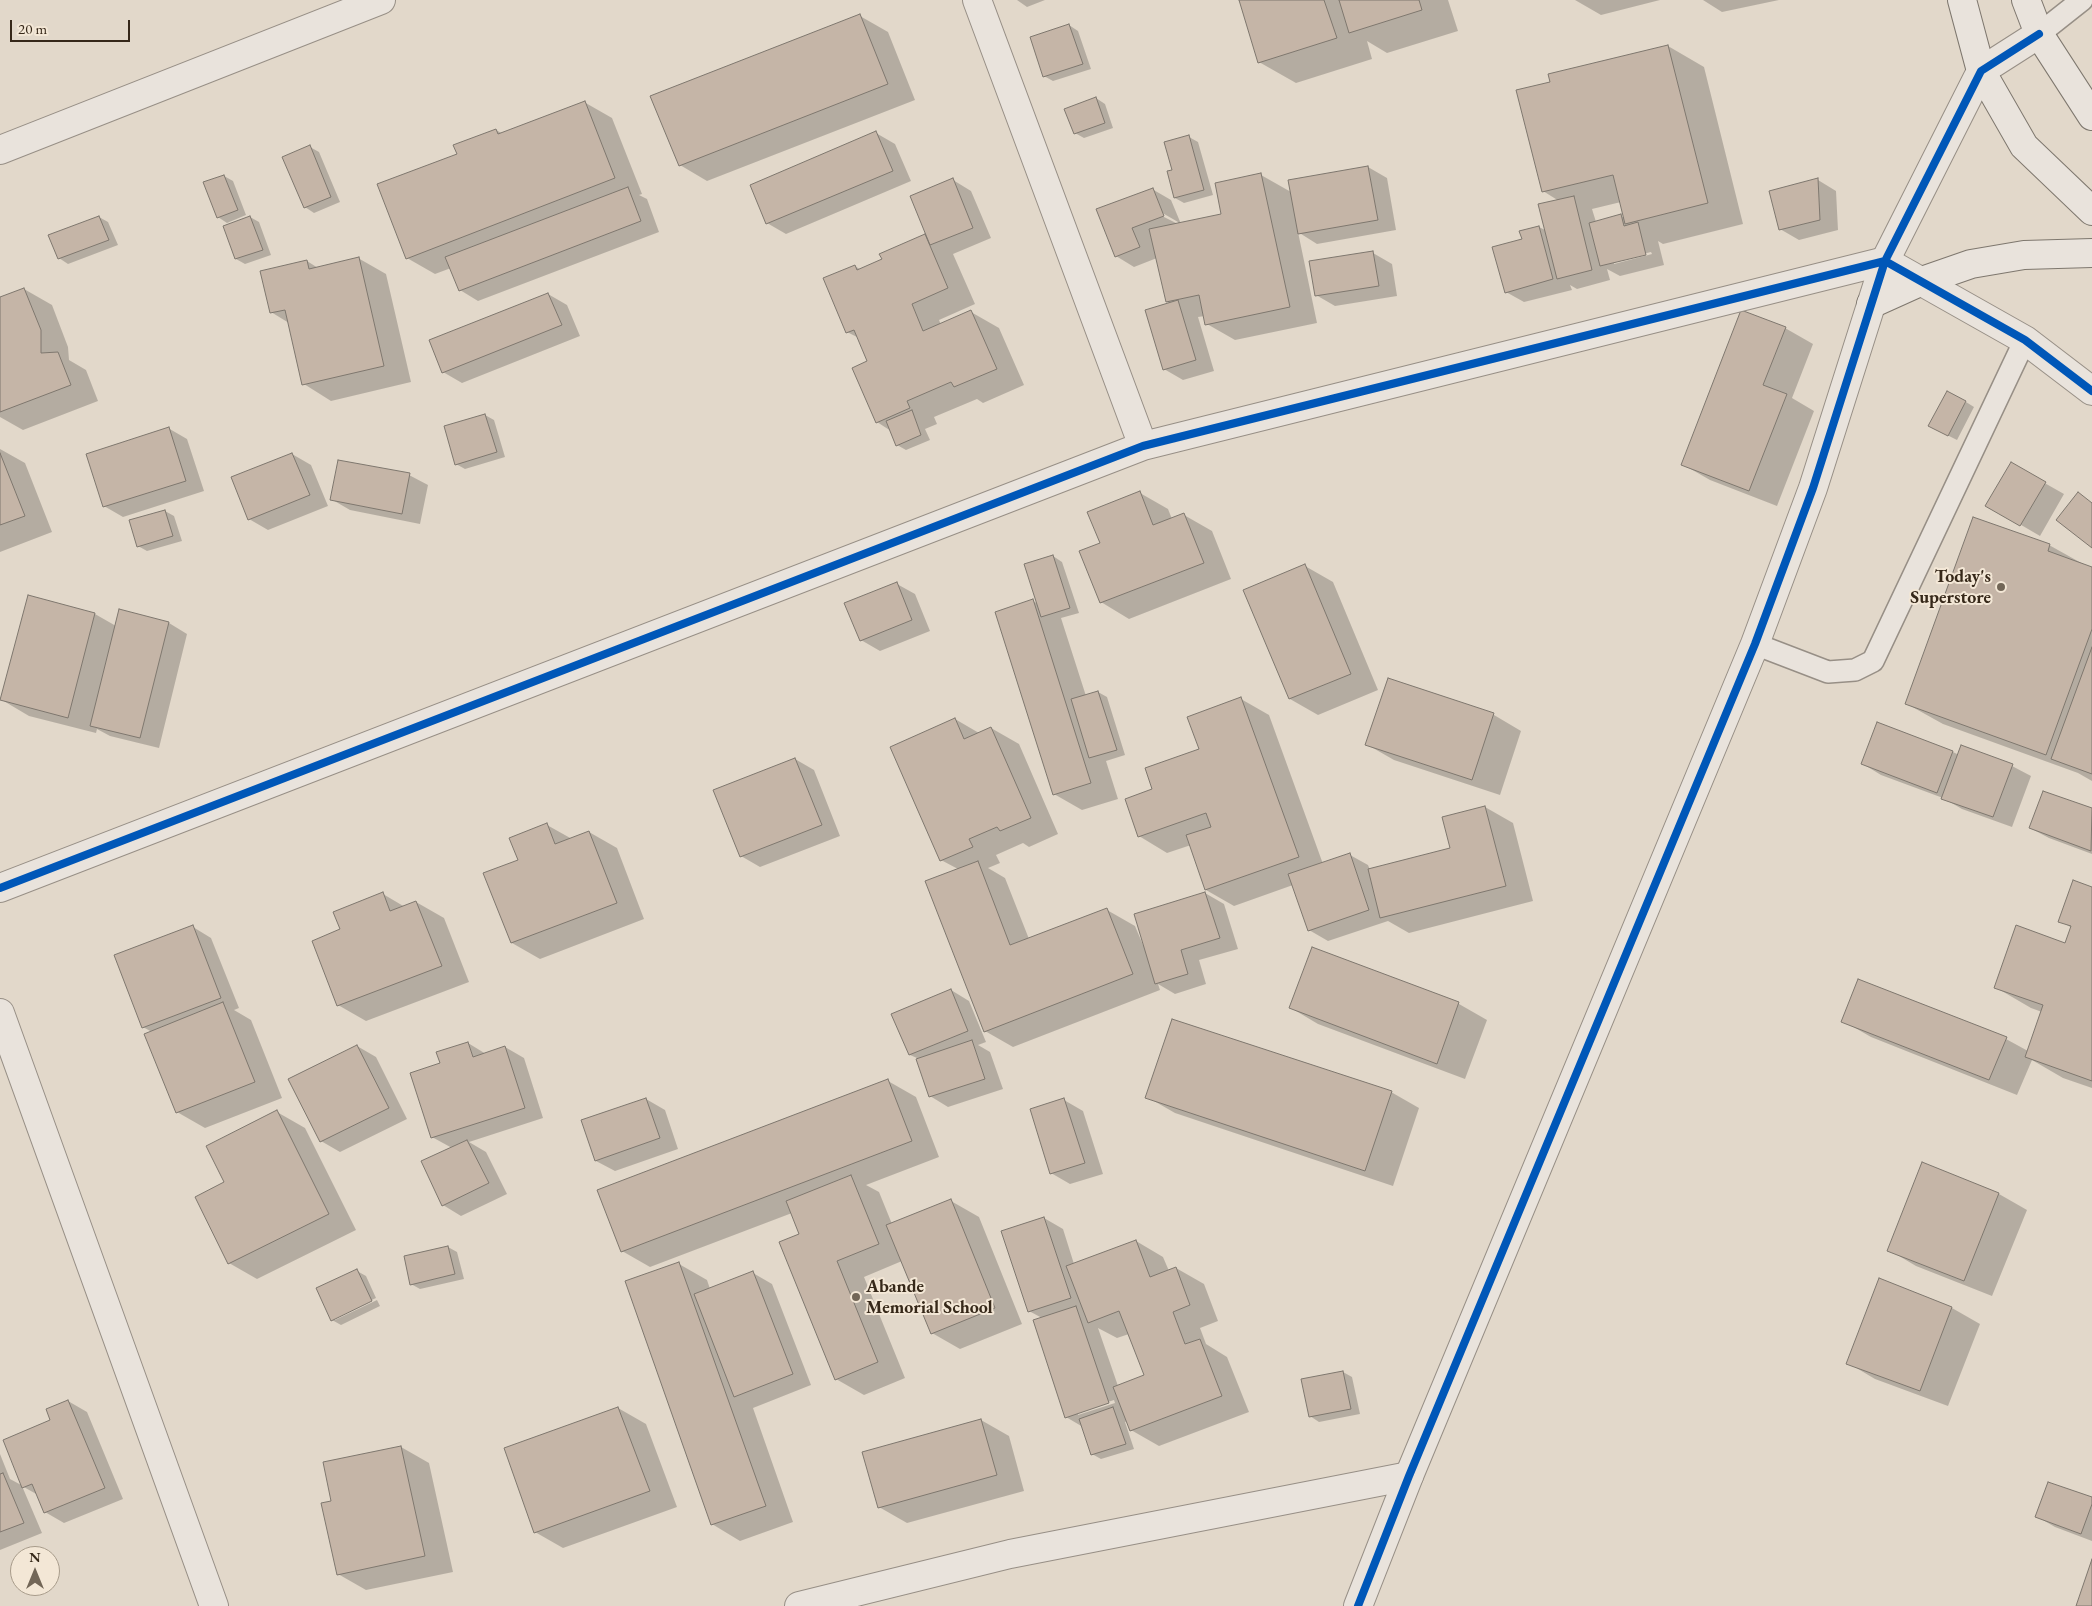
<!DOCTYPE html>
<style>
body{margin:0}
#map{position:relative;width:2092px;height:1606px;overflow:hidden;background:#e2d8ca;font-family:"EB Garamond",serif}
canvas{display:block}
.north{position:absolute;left:10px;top:1546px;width:50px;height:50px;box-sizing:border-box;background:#f3e7d6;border:1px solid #a79b8a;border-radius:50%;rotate:0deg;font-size:14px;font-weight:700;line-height:20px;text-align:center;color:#362819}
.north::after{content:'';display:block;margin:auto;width:18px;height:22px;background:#726657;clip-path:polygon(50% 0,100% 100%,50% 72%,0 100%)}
.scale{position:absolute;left:10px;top:20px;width:120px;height:22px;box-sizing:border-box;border:2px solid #362819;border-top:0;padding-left:6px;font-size:15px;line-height:18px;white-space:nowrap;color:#362819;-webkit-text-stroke:4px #f3e7d6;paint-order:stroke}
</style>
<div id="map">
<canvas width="2092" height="1606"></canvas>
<div class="north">N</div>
<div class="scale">20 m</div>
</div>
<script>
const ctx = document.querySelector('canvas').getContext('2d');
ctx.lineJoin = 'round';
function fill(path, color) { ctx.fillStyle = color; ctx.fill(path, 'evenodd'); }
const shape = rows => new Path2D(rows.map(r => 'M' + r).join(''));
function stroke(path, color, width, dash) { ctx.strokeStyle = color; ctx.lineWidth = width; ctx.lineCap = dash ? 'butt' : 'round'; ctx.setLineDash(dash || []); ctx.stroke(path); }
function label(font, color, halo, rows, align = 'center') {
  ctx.font = font + ' "EB Garamond",serif'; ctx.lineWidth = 4; ctx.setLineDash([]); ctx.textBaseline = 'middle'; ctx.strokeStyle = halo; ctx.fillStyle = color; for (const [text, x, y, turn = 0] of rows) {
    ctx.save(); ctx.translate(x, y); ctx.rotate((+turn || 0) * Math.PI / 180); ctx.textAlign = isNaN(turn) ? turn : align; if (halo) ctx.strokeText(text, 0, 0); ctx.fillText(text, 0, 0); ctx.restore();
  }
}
fill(shape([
 [1017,0,1045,0,1027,7],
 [1240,0,1448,0,1458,31,1387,53,1367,41,1372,59,1296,83,1259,62],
 [1575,0,1660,0,1601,15],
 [1703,0,1779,0,1722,12],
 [860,16,888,32,915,100,707,181,680,165],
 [1069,25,1078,31,1091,69,1053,81,1044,76],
 [1668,46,1704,67,1743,224,1663,244,1658,241,1664,265,1620,276,1607,269,1610,280,1577,289,1570,285,1572,290,1524,302,1506,292,1523,240,1539,227,1547,231,1559,201,1543,191,1552,83],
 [1621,202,1625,218,1621,216,1596,222,1592,209],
 [1651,252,1652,254,1614,264,1614,261],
 [1096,98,1105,104,1113,128,1084,138,1075,133],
 [584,102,612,118,642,194,639,195,647,199,659,232,478,301,460,290,451,268,435,274,407,258,458,155,496,130,503,134],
 [876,133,895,144,911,181,786,234,767,223],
 [1189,137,1198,142,1213,195,1184,203,1175,198,1174,171],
 [310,147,319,152,340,202,314,213,305,207],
 [1368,167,1387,178,1396,230,1317,244,1298,232,1317,323,1235,340,1207,324,1205,316,1198,317,1214,371,1183,380,1164,369,1171,304,1167,302,1157,258,1134,267,1116,256,1152,189,1171,200,1181,224,1223,215,1261,175,1291,192],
 [1159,211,1178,222,1178,224,1158,214],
 [224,176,233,181,246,215,227,223,218,217],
 [953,180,971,191,991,238,953,254,975,304,939,320,941,325,971,312,999,328,1024,385,983,403,977,399,934,417,937,424,925,429,930,440,906,450,897,445,891,431,877,422,869,362,859,338,847,332,855,266,861,270,883,260,925,236,928,238],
 [1818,180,1836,191,1838,230,1799,240,1780,229],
 [99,217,108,222,118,245,68,264,59,258],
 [250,217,259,222,271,255,245,264,236,259],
 [1373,253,1392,264,1397,296,1335,306,1316,295],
 [358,258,386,274,411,382,331,401,304,384,289,323,271,312,307,261,318,268],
 [24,289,52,305,68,347,69,360,86,370,98,401,23,430,0,417,0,298],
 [548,294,567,305,580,336,462,383,443,372],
 [1785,328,1813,344,1792,398,1814,411,1777,506,1710,480,1682,464],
 [1966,402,1974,407,1957,440,1939,431],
 [485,415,494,420,505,457,465,469,456,464],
 [168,428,187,439,204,491,123,517,104,506],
 [0,449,25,463,52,532,0,552],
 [292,454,311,465,328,506,268,530,249,519],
 [2011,464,2064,494,2040,536,1987,505],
 [409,475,428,485,420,524,350,510,331,499],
 [1140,493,1168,509,1172,519,1184,515,1212,531,1231,579,1129,619,1101,602,1081,552,1101,544],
 [165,511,174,516,182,541,147,551,138,546],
 [2049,545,2092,569,2092,781,2078,773,1943,724,1907,704],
 [1053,556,1062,562,1079,613,1061,618,1086,696,1098,692,1107,697,1125,755,1106,761,1118,799,1082,810,1054,794,1033,601,1038,604],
 [1305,566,1333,582,1378,690,1318,715,1290,699,1245,591],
 [897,584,915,594,930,631,880,651,861,640],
 [28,597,95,614,116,626,120,611,169,623,187,634,159,748,110,736,97,729,96,733,29,716,2,700],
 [1388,680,1494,715,1521,731,1500,795,1394,760,1366,744],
 [1241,699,1269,715,1323,864,1350,855,1368,865,1370,870,1452,849,1485,807,1513,823,1533,901,1409,933,1388,921,1328,941,1309,930,1293,885,1234,906,1206,890,1191,845,1167,853,1139,836,1154,790,1201,749],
 [955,719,979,733,991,728,1019,744,1058,834,1029,847,1023,843,996,855,1000,863,988,868,1005,878,1029,939,1107,910,1135,926,1143,945,1205,893,1224,904,1238,949,1199,960,1206,984,1175,994,1158,984,1160,990,1013,1047,985,1031,958,869,941,860],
 [1953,752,1959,755,2012,766,2031,776,2012,827,1962,809,1943,798,1881,775,1863,764],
 [795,759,814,770,840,836,760,867,741,856],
 [2043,793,2092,810,2092,854,2049,838,2030,828],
 [547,825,572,839,589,832,617,848,644,919,540,959,512,943,520,861],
 [2092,889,2092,1088,2063,1078,2032,1060,2017,1095,1871,1037,1843,1021,2006,1039,2028,1051,2042,1012,2031,1008,1995,987,2066,944,2072,928,2060,921],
 [383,894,405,907,416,902,444,918,469,982,366,1021,338,1005,341,930],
 [193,927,211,938,239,1008,234,1010,251,1020,282,1098,205,1128,177,1112,152,1032,143,1027],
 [1313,949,1459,1004,1487,1020,1465,1079,1318,1024,1291,1008],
 [951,990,969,1001,986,1042,978,1045,990,1052,1003,1089,948,1107,930,1096,917,1058,910,1055],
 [468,1043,486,1054,505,1047,524,1058,543,1118,469,1142,486,1152,507,1194,461,1216,443,1205,452,1148,432,1137,442,1064],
 [357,1046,376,1057,407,1119,340,1152,321,1141],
 [888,1081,916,1097,939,1157,866,1185,879,1192,892,1224,951,1201,979,1217,1022,1324,960,1349,932,1333,902,1261,864,1277,905,1378,864,1395,836,1379,801,1234,792,1213,650,1267,622,1251],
 [1391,1092,1419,1108,1393,1186,1175,1113,1147,1097],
 [646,1099,665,1110,678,1149,615,1171,596,1161],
 [1064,1100,1083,1111,1103,1174,1070,1184,1051,1173],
 [277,1112,305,1128,356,1230,257,1279,229,1263,226,1183],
 [1923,1164,1999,1194,2027,1210,1992,1296,1916,1266,1889,1250],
 [1044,1218,1063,1229,1074,1264,1136,1241,1163,1257,1169,1271,1176,1268,1204,1284,1218,1321,1200,1328,1206,1344,1227,1357,1249,1412,1159,1446,1131,1430,1127,1421,1125,1422,1134,1449,1101,1459,1092,1454,1083,1427,1066,1417,1042,1318,1029,1311],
 [1098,1328,1117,1338,1129,1334,1146,1376,1118,1386],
 [1114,1400,1115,1403,1078,1415,1078,1412],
 [448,1247,457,1252,464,1279,420,1289,411,1284],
 [679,1264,707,1280,710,1289,753,1273,772,1284,811,1385,753,1408,793,1522,740,1541,712,1524],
 [357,1271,366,1276,376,1298,335,1317,335,1320,377,1300,380,1306,341,1325,332,1320],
 [1880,1280,1952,1308,1980,1324,1948,1406,1875,1379,1848,1363],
 [1343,1372,1352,1377,1360,1414,1319,1422,1310,1416],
 [68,1401,87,1412,123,1499,64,1523,45,1512,38,1495,22,1486,42,1533,0,1550,0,1454,10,1479,23,1486,52,1421],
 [618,1408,646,1424,677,1507,563,1548,535,1532],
 [981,1420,1009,1436,1024,1491,907,1523,879,1507],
 [401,1447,429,1463,453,1572,366,1590,338,1574,333,1502],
 [2092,1499,2092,1541,2055,1527,2036,1516]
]), '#0003');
const building = shape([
 [1239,0,1324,0,1337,38,1258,63,1239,0],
 [1339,0,1419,0,1422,10,1349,33,1339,0],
 [860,14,888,84,679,166,650,96,860,14],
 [1069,24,1083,64,1043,77,1030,37,1069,24],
 [1668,45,1708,203,1625,224,1613,175,1542,192,1516,90,1550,82,1548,74,1668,45],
 [1096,97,1105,123,1074,134,1064,109,1096,97],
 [585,101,615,178,406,259,377,184,457,154,453,145,496,129,498,134,585,101],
 [876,131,893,171,766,224,750,185,876,131],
 [1189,135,1204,190,1174,198,1167,171,1172,170,1164,142,1189,135],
 [310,145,331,197,304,208,282,157,310,145],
 [1368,166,1378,220,1298,234,1288,180,1368,166],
 [1261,173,1290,307,1205,325,1199,295,1166,302,1149,229,1221,214,1215,183,1261,173],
 [224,175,238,210,217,218,203,182,224,175],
 [953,178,973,228,930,245,910,196,953,178],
 [1818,178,1820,220,1779,230,1769,191,1818,178],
 [628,187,641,221,459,291,445,257,628,187],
 [1153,188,1164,216,1132,228,1140,247,1115,257,1096,209,1153,188],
 [1574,196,1592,270,1557,279,1538,204,1574,196],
 [1621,214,1624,226,1638,222,1646,255,1600,266,1589,223,1621,214],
 [99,216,109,240,58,259,48,235,99,216],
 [250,216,263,250,235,259,223,226,250,216],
 [1539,226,1553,279,1505,293,1492,247,1522,239,1519,231,1539,226],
 [925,234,948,288,912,304,923,331,971,310,997,369,954,387,951,382,907,401,910,408,876,423,852,368,867,361,854,330,846,333,823,278,855,265,857,270,882,259,879,254,925,234],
 [1373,251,1379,286,1315,296,1309,261,1373,251],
 [359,257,384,366,302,385,285,310,270,313,260,271,307,260,309,269,359,257],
 [24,288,41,330,41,353,58,352,71,385,0,412,0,297,24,288],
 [548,293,562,325,442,373,429,340,548,293],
 [1178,300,1196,360,1163,370,1145,310,1178,300],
 [1741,310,1786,327,1763,385,1787,394,1749,491,1681,465,1741,310],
 [1947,391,1966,401,1948,436,1928,426,1947,391],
 [912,410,921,435,896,446,886,421,912,410],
 [485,414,497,452,455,465,444,426,485,414],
 [169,427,186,481,103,507,86,454,169,427],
 [0,453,25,516,0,525,0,453],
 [292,453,310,495,248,520,231,477,292,453],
 [338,460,410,473,402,514,330,500,338,460],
 [2011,462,2046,482,2020,526,1985,506,2011,462],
 [1140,491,1153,525,1184,513,1204,563,1100,603,1079,551,1100,543,1087,512,1140,491],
 [2078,492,2092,503,2092,548,2056,520,2078,492],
 [165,510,173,536,137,547,129,520,165,510],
 [1973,517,2050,544,2048,551,2092,567,2092,629,2046,755,1905,704,1973,517],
 [1053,555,1070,608,1041,617,1024,564,1053,555],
 [1305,564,1351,674,1289,699,1243,590,1305,564],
 [897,582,912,620,860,641,844,603,897,582],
 [28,595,95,613,68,718,0,700,28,595],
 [1033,599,1091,783,1053,795,995,612,1033,599],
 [119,609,169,622,140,738,90,726,119,609],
 [2092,647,2092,774,2051,759,2092,647],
 [1388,678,1494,713,1472,780,1365,745,1388,678],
 [1098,691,1117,750,1089,758,1071,699,1098,691],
 [1241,697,1299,857,1205,890,1186,835,1211,827,1206,813,1138,837,1125,799,1152,789,1145,768,1199,749,1187,717,1241,697],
 [955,718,964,739,991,727,1031,818,1000,831,997,827,969,839,973,847,940,861,890,747,955,718],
 [1877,722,1953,751,1937,793,1861,764,1877,722],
 [1961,745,2013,764,1993,817,1941,799,1961,745],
 [795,758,822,825,740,857,713,790,795,758],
 [2043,791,2092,808,2091,851,2029,828,2043,791],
 [1485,806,1506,886,1380,918,1368,869,1450,848,1442,817,1485,806],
 [547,823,555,844,589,831,617,903,511,943,483,873,518,860,509,838,547,823],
 [1350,853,1369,910,1308,931,1288,874,1350,853],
 [978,861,1010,945,1107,908,1133,974,984,1032,925,881,978,861],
 [2073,880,2092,887,2092,1081,2025,1057,2043,1005,1994,988,2016,925,2065,943,2071,926,2058,922,2073,880],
 [383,892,390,911,416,901,442,966,337,1006,312,941,340,929,333,912,383,892],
 [1205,892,1220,938,1181,950,1188,974,1155,984,1134,914,1205,892],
 [193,925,221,998,142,1028,114,955,193,925],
 [1312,947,1459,1002,1437,1064,1289,1008,1312,947],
 [1858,979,2007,1037,1989,1080,1841,1022,1858,979],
 [951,989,968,1031,909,1055,891,1014,951,989],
 [223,1002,255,1082,176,1113,144,1034,223,1002],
 [1172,1019,1392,1091,1365,1171,1145,1098,1172,1019],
 [972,1040,985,1079,929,1097,916,1059,972,1040],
 [468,1042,473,1057,505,1046,525,1108,431,1138,410,1073,440,1063,436,1052,468,1042],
 [357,1045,389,1108,320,1142,288,1079,357,1045],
 [888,1079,912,1141,621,1252,597,1190,888,1079],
 [646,1098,660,1138,595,1161,581,1120,646,1098],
 [1064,1098,1085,1163,1050,1174,1030,1109,1064,1098],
 [277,1110,329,1214,228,1264,195,1197,224,1182,206,1146,277,1110],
 [467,1140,489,1183,442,1206,421,1161,467,1140],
 [1922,1162,1999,1193,1964,1281,1887,1251,1922,1162],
 [851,1175,879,1244,837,1261,878,1362,835,1380,779,1242,799,1234,786,1201,851,1175],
 [951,1199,995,1308,931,1334,886,1225,951,1199],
 [1044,1217,1071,1298,1028,1312,1001,1231,1044,1217],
 [1136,1240,1150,1277,1176,1267,1190,1305,1173,1312,1185,1344,1200,1339,1222,1396,1130,1431,1113,1387,1144,1375,1119,1311,1088,1323,1066,1266,1136,1240],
 [448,1246,455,1274,410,1285,404,1256,448,1246],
 [679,1262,766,1506,711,1525,625,1281,679,1262],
 [357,1269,372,1301,331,1321,316,1288,357,1269],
 [753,1271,793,1374,734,1397,694,1294,753,1271],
 [1879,1278,1952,1307,1920,1391,1846,1364,1879,1278],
 [1076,1306,1109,1403,1065,1418,1033,1320,1076,1306],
 [1343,1371,1351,1409,1309,1417,1301,1379,1343,1371],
 [68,1400,105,1488,44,1513,32,1484,22,1488,3,1440,50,1420,46,1409,68,1400],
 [618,1407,650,1491,534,1533,504,1448,618,1407],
 [1113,1407,1126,1444,1091,1455,1079,1419,1113,1407],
 [981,1419,997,1475,878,1508,862,1452,981,1419],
 [401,1446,425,1556,337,1575,321,1503,331,1501,323,1462,401,1446],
 [3,1473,24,1523,0,1532,0,1474,3,1473],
 [2048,1482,2092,1497,2092,1504,2081,1534,2035,1517,2048,1482],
 [2092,1559,2092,1606,2076,1606,2092,1559]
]);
fill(building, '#c5b5a7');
stroke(building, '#7e776e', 1);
const service = shape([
 [2039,34,2082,0],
 [1755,644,1828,672,1855,670,1873,661,2025,340]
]);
const minor = shape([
 [977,0,1143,446],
 [0,150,381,0],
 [0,888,1143,446,1885,261,2025,340,2092,391],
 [0,1013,214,1606],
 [799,1606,1010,1554,1409,1476]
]);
const tertiary = shape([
 [1358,1606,1409,1476,1755,644,1813,488,1885,261,1981,71,2039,34]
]);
const secondary = shape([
 [1962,0,1981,71,2024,146,2092,211],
 [2026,0,2039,34,2092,116],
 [1871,304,1922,281,1971,264,2024,255,2092,253]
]);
stroke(service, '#978f86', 24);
stroke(minor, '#978f86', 30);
stroke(tertiary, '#978f86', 30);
stroke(secondary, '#7e776e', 30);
stroke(service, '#e9e3dc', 21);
stroke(minor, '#e9e3dc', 28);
stroke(tertiary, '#e9e3dc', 28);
stroke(secondary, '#e9e3dc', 28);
stroke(shape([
 [0,888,1143,446,1885,261,2025,340,2092,391],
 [1358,1606,1409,1476,1755,644,1813,488,1885,261,1981,71,2039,34]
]), '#0057b8', 8);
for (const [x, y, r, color] of [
 [2001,587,5,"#726657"],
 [856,1297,5,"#726657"]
]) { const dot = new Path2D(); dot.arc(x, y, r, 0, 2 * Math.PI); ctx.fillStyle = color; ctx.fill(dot); stroke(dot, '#f3e7d6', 2); }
label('bold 18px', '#362819', '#f3e7d6', [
 ["Today's",1991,577],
 ["Superstore",1991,598],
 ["Abande",866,1287,"left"],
 ["Memorial School",866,1308,"left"]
], 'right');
</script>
